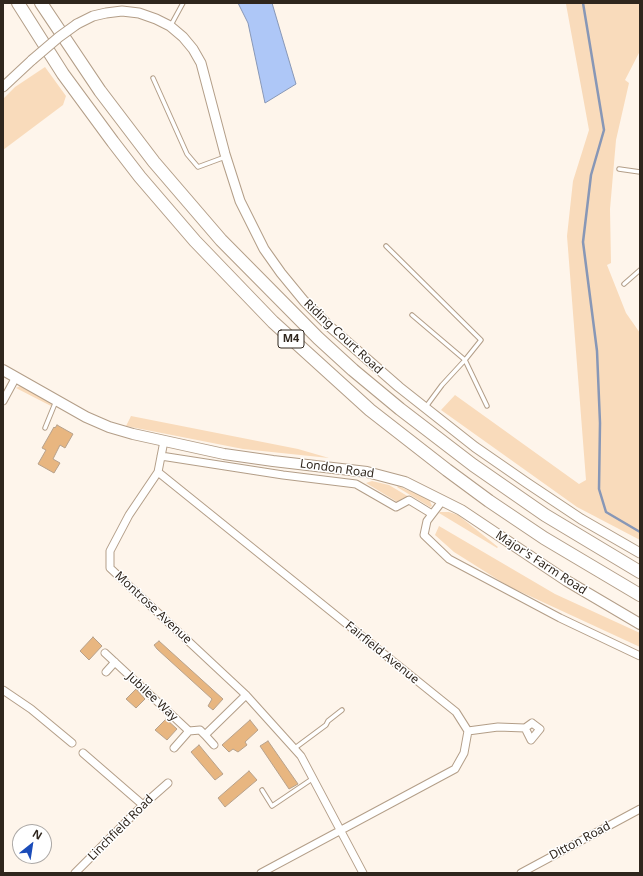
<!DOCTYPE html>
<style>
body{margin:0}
#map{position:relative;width:643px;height:876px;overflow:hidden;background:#fef5eb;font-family:"Noto Sans",sans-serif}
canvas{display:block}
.frame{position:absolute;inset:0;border:4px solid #2f261d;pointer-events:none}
.north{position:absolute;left:12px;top:824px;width:40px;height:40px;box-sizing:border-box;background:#fff;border:1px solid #aca8a5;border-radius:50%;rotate:30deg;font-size:11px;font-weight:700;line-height:16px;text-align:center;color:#2f261d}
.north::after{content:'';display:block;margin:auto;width:14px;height:18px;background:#1b4cb9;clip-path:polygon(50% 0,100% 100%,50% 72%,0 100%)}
</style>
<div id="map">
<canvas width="643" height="876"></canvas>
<div class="frame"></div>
<div class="north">N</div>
</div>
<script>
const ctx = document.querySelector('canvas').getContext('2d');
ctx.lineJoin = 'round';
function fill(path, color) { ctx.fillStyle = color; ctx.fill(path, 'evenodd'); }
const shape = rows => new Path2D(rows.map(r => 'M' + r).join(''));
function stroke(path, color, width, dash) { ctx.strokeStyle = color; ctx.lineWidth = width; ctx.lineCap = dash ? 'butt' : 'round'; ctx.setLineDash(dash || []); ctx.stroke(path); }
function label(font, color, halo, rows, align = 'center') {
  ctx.font = font + ' "Noto Sans",sans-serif'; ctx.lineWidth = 3; ctx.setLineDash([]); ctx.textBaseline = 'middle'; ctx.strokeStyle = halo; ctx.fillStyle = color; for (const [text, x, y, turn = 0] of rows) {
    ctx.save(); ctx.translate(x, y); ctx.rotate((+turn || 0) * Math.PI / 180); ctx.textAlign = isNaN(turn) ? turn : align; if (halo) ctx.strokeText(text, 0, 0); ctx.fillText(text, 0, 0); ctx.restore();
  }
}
fill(shape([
 [567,3,640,3,640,51,625,80,629,83,616,140,610,209,611,263,607,265,626,313,640,333,640,540,577,507,441,410,455,395,579,484,586,480,567,236,573,181,589,130,566,4],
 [45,67,66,96,63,105,3,150,3,99,15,87],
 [20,386,25,386,53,402,51,406,16,388],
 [131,416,298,449,329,458,243,449,126,426],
 [372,481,389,485,409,497,402,499,399,503,366,483],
 [398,486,429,499,432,506,430,507,397,487],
 [440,512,449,512,458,515,498,547,497,548,439,513],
 [439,526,555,594,640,633,640,647,508,586,454,552,435,535]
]), '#f9dbbb');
const water = shape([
 [238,3,272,3,296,84,265,103,248,23,238,3]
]);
fill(water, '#aec7f7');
stroke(water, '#8897b6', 1);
stroke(shape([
 [583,3,604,130,591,175,583,242,597,351,600,423,599,489,606,512,640,532]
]), '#8897b6', 2.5);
const building = shape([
 [57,425,73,434,65,448,60,445,53,459,60,463,54,473,38,464,46,450,42,448,54,427,55,428,57,425],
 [93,637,102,646,89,660,80,651,93,637],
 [159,641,223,699,213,710,208,706,212,699,157,649,154,645,159,641],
 [136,689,145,699,136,708,126,699,136,689],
 [166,719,177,729,167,740,155,730,166,719],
 [250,720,258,730,245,742,247,745,238,752,233,749,229,752,222,745,250,720],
 [268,741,298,784,289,789,260,746,268,741],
 [199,745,223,774,215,780,191,752,199,745],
 [249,771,257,780,225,807,218,798,249,771]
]);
fill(building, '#e8b680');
stroke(building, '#b7a18b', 1);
const service = shape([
 [171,25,183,3],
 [153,78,187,154,198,167,225,157],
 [619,169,640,172],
 [386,246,481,340,465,360,442,385,425,408],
 [624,284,640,270],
 [412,315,465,360,487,406],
 [45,428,56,401],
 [295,748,326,725,328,721,342,710],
 [262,790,272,806,312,779]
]);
const minor = shape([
 [3,401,16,377],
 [164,441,158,472,129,515,110,551,110,568,246,695,301,756,363,873],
 [161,456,283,475,356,484,396,507,409,500,432,514],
 [158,472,456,712,468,731,464,753,455,769,261,873],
 [443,500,427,521,424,535,449,559,560,618,640,656],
 [105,653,189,731,200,730,205,735],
 [106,672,115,662],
 [3,690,31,709,72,743],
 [532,723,540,729,531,740,525,728,532,723],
 [468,731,498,727,525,728],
 [214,745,205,735,246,695],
 [174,748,189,731],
 [83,753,143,805],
 [75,873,143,805,168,783],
 [521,873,640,809]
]);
const tertiary = shape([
 [77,24,93,16,106,13,122,11,139,13,156,19,170,26,183,37,193,49,201,63,225,154,240,201,264,249,281,273,304,301,329,326,399,387,475,447,527,483,581,519,640,553],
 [3,87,32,60]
]);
const secondary = shape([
 [3,370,86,417,109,427,133,434,224,454,273,461,367,472,405,482,461,510,567,581,640,624]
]);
const motorway = shape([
 [18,3,63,74,113,142,140,177,195,241,273,322,370,410,447,470,489,501,544,538,640,595],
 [41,3,100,91,154,162,221,240,318,338,353,370,400,409,473,465,545,515,640,572]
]);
stroke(service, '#b39e88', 5.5);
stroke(minor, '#b39e88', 9);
stroke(tertiary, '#b39e88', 11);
stroke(secondary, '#b39e88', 12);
stroke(motorway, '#b39e88', 14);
stroke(service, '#fff', 3.5);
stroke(minor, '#fff', 7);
stroke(tertiary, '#fff', 9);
stroke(secondary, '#fff', 10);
stroke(motorway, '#fff', 12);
const tertiaryBridge = shape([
 [32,60,59,37,77,24]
]);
stroke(tertiaryBridge, '#b39e88', 11, []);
stroke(tertiaryBridge, '#fff', 9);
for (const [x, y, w] of [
 [291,339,26]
]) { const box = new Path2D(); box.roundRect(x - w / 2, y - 9, w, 18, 3); ctx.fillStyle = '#fff'; ctx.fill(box); stroke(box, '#2f261d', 1); }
label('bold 11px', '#2f261d', null, [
 ["M4",291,339]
]);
label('12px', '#2f261d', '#fff', [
 ["Riding Court Road",343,337,43],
 ["London Road",337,469,8],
 ["Major's Farm Road",541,563,33],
 ["Montrose Avenue",153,608,43],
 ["Fairfield Avenue",382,653,39],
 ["Jubilee Way",152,697,43],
 ["Linchfield Road",121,828,-45],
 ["Ditton Road",580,841,-28]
]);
</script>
